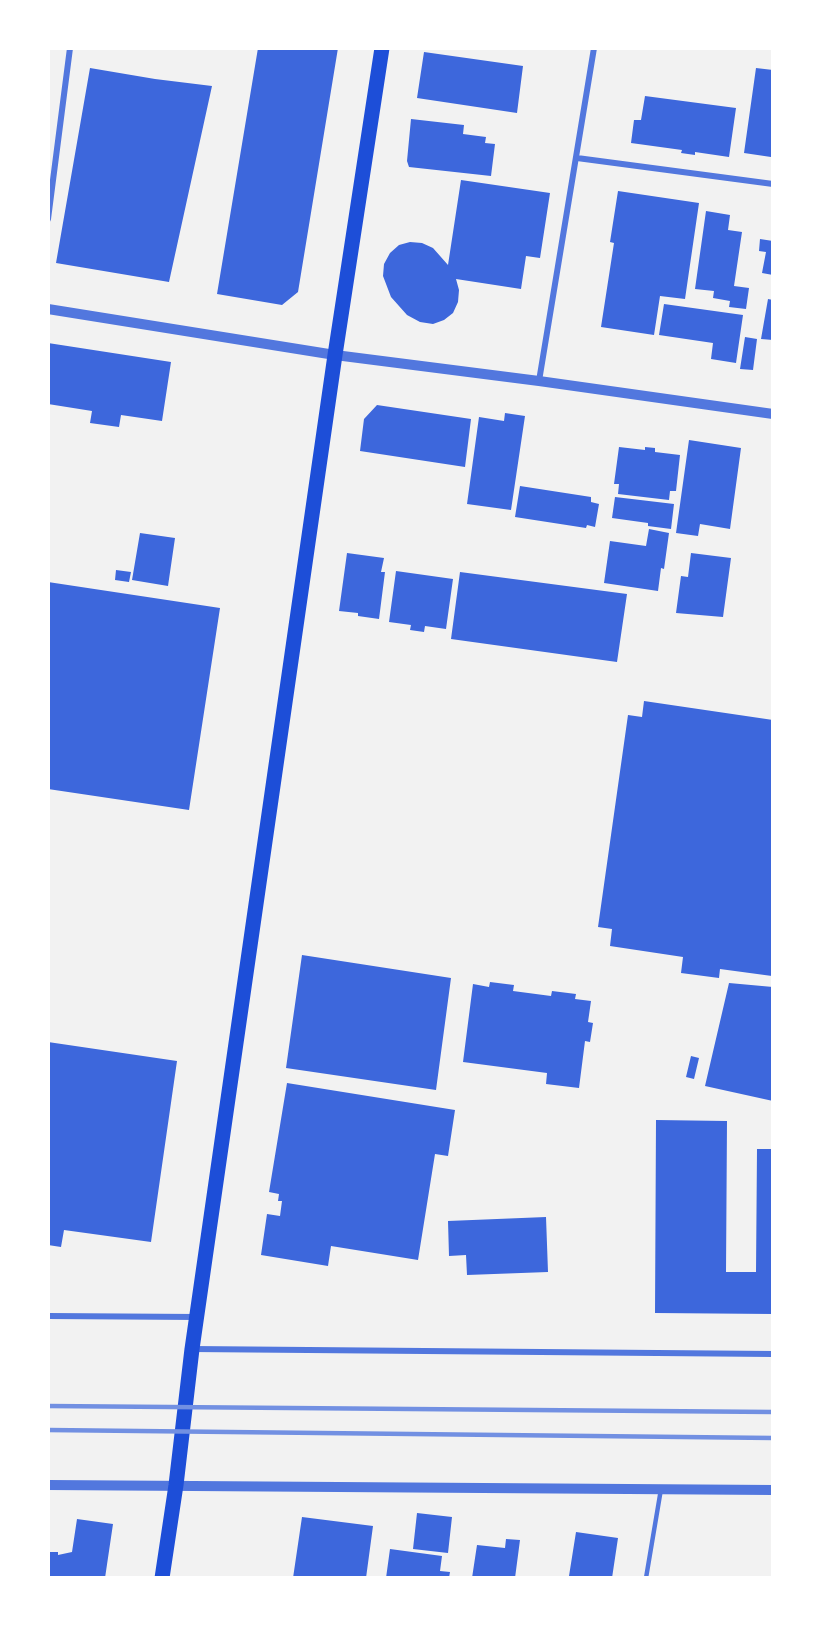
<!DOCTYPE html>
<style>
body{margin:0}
#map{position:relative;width:821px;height:1626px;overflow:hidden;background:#f2f2f2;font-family:"Golos Text",sans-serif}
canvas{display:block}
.frame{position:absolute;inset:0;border:50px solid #fff;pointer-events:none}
</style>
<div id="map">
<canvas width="821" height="1626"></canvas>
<div class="frame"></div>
</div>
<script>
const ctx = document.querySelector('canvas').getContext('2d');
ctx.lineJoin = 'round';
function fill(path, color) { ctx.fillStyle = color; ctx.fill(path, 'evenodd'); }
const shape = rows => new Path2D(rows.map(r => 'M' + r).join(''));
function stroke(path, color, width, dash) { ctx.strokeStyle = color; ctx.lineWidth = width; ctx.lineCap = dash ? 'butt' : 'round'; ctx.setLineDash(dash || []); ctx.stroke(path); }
fill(shape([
 [258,48,338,48,298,292,282,305,217,294],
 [424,52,523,66,517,113,417,98],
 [90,68,155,79,212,86,169,282,56,263],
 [756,68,773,70,773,145,771,157,744,153],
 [645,96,736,108,729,157,695,152,695,155,681,153,682,150,631,143,634,120,641,120],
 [411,119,464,125,463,134,486,137,485,143,495,144,491,176,409,167,407,161],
 [461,180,550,193,540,258,526,256,521,289,456,279,459,290,458,302,453,313,444,320,433,324,420,322,407,315,391,297,383,276,384,264,390,253,399,245,410,242,422,243,433,248,448,265],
 [618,191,699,203,685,299,660,296,654,335,601,327,614,243,610,242],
 [706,211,730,215,728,230,742,232,734,286,749,288,746,309,729,307,730,301,713,298,714,291,695,289],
 [760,239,773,241,773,275,762,273,766,252,759,251],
 [768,299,773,300,773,340,761,339],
 [664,304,743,315,736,363,711,359,713,343,659,335],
 [745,337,757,339,753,370,740,369],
 [48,343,171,362,162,421,121,415,119,427,90,423,92,411,48,404],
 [377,405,471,419,465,467,360,451,364,419],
 [505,413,525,416,511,510,467,504,479,417,504,421],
 [689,440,741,448,730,529,700,524,698,536,676,533],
 [619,447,645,450,645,447,655,448,655,452,680,455,676,491,670,491,669,500,618,494,619,484,614,484],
 [520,486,591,497,591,502,599,504,595,527,587,525,586,528,515,517],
 [615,497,674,504,671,529,648,526,648,523,612,518],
 [649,529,669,533,664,569,661,568,658,591,604,583,610,541,646,546],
 [140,533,175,538,168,586,132,580],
 [347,553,384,558,381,572,385,572,379,619,358,616,358,613,339,611],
 [691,553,731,558,723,617,676,613,681,576,688,577],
 [116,570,131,572,129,582,115,580],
 [396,571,453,579,446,629,425,626,424,632,410,630,411,625,389,622],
 [460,572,627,594,617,662,451,639],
 [48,582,220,608,189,810,48,789],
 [644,701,773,720,772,976,720,969,719,978,681,973,683,957,610,946,612,929,598,927,628,715,642,717],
 [302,955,451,978,436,1090,286,1068],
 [490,982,514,985,513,991,551,996,552,991,576,994,575,999,591,1001,588,1022,593,1023,590,1042,585,1041,579,1088,546,1084,547,1073,463,1062,473,984,489,987],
 [729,983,773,987,773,1101,705,1086],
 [48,1042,177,1061,151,1242,64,1230,61,1247,48,1245],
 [691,1056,699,1058,694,1079,686,1077],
 [287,1083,455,1110,448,1156,435,1154,418,1260,331,1246,328,1266,261,1255,267,1214,280,1216,282,1201,278,1201,279,1194,269,1192],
 [656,1120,727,1121,726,1272,756,1272,757,1149,773,1149,773,1314,655,1313],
 [546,1217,548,1272,467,1275,466,1255,449,1256,448,1221],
 [417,1513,452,1517,448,1553,413,1549],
 [302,1517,373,1526,366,1578,293,1578],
 [77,1519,113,1524,105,1578,48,1578,48,1552,58,1552,58,1555,72,1552],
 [576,1532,618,1538,612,1578,569,1576],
 [506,1539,520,1540,515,1578,472,1578,477,1545,505,1548],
 [390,1549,442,1556,440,1571,450,1572,449,1578,386,1578]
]), '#3d67dc');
stroke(shape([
 [646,1578,661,1489]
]), '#5277de', 4.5);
stroke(shape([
 [577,158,773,184],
 [48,219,70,48],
 [539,381,594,48],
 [48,1316,197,1317],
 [192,1349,773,1354]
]), '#5277de', 6);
stroke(shape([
 [48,309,335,355,539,381,773,414],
 [48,1485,773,1490]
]), '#5277de', 10);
stroke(shape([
 [162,1578,176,1485,192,1349,335,355,382,48]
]), '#1d4ed8', 15);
stroke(shape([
 [48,1406,773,1412],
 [48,1430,773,1438]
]), '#7290e2', 4.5);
</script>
